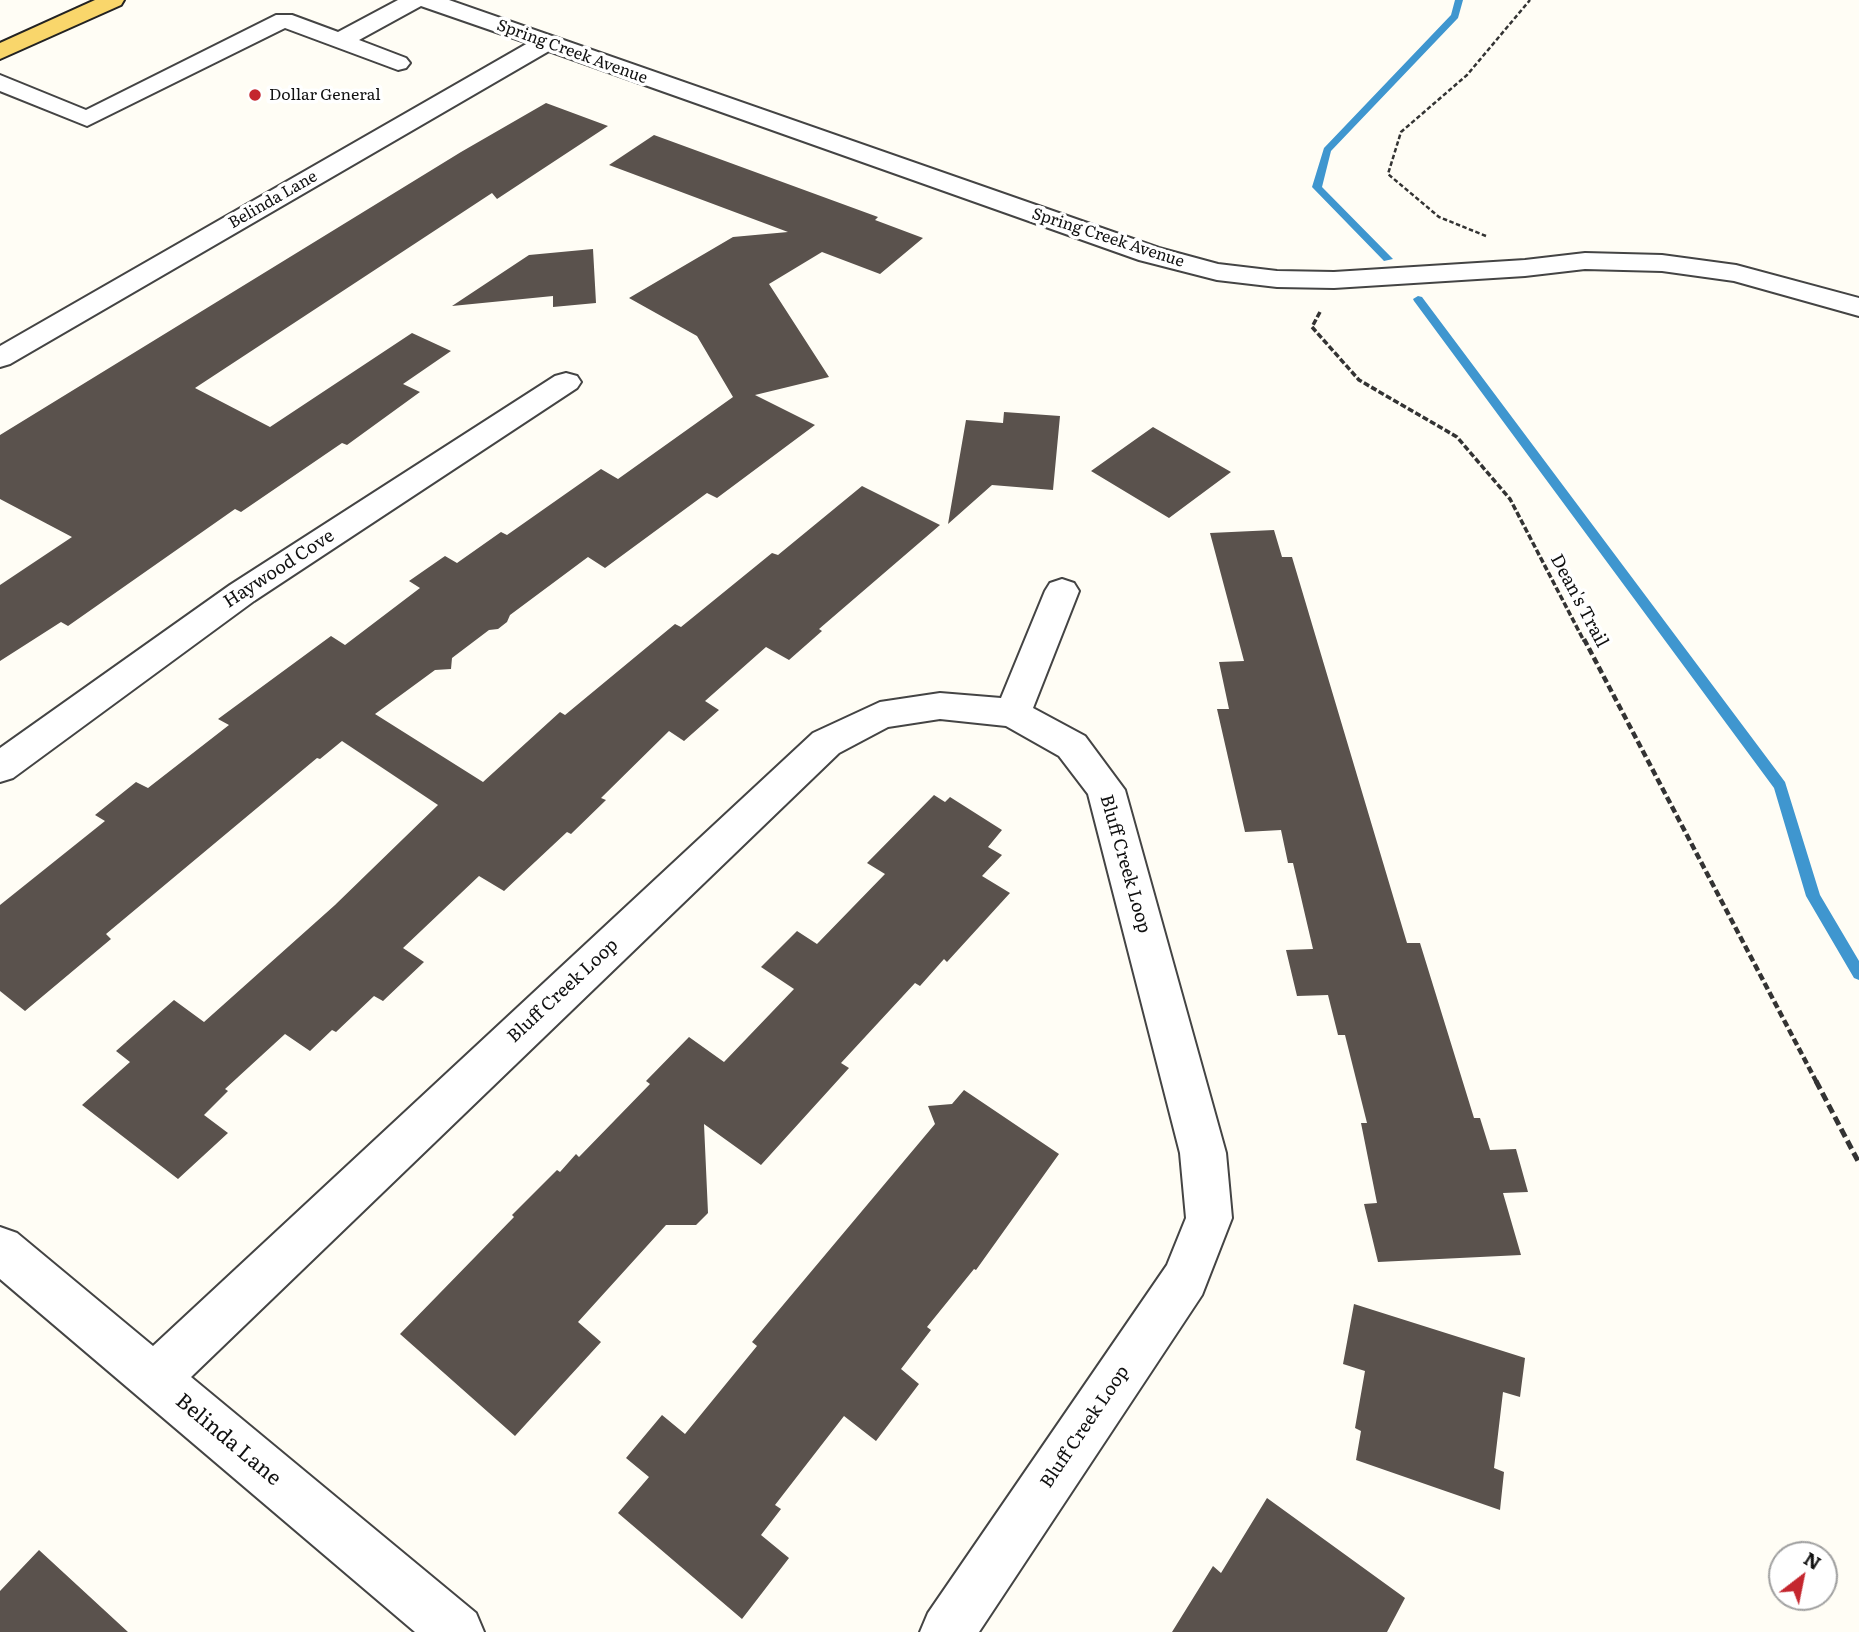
<!DOCTYPE html>
<style>
body{margin:0}
#map{position:relative;width:1859px;height:1632px;overflow:hidden;background:#fffdf5;font-family:Literata,serif}
canvas{display:block}
.north{position:absolute;left:1768px;top:1541px;width:70px;height:70px;box-sizing:border-box;background:#fff;border:2px solid #a0a0a0;border-radius:50%;rotate:32deg;font-size:19px;font-weight:700;line-height:28px;text-align:center;color:#111}
.north::after{content:'';display:block;margin:auto;width:24px;height:32px;background:#c4262e;clip-path:polygon(50% 0,100% 100%,50% 72%,0 100%)}
</style>
<div id="map">
<canvas width="1859" height="1632"></canvas>
<div class="north">N</div>
</div>
<script>
const ctx = document.querySelector('canvas').getContext('2d');
ctx.lineJoin = 'round';
const shape = rows => new Path2D(rows.map(r => 'M' + r).join(''));
function fill(path, color) { ctx.fillStyle = color; ctx.fill(path, 'evenodd'); }
function stroke(path, color, width, dash) { ctx.strokeStyle = color; ctx.lineWidth = width; ctx.lineCap = dash ? 'butt' : 'round'; ctx.setLineDash(dash || []); ctx.stroke(path); }
function label(font, color, halo, rows, align = 'center') {
  ctx.font = font + ' Literata,serif'; ctx.lineWidth = 7; ctx.setLineDash([]); ctx.textBaseline = 'middle'; ctx.strokeStyle = halo; ctx.fillStyle = color; for (const [text, x, y, turn = 0] of rows) {
    ctx.save(); ctx.translate(x, y); ctx.rotate((+turn || 0) * Math.PI / 180); ctx.textAlign = isNaN(turn) ? turn : align; if (halo) ctx.strokeText(text, 0, 0); ctx.fillText(text, 0, 0); ctx.restore();
  }
}
fill(shape([
 [1455,0,1463,0,1458,18,1331,151,1322,187,1393,259,1384,261,1312,187,1324,148,1451,15,1455,0],
 [1418,296,1422,297,1785,782,1820,895,1859,961,1859,980,1854,978,1806,896,1774,788,1414,301,1413,299,1418,296]
]), '#3f96cf');
fill(shape([
 [546,103,608,126,497,199,492,193,195,388,270,427,412,333,451,351,403,384,420,392,347,445,342,443,241,512,235,509,68,626,61,622,0,661,0,585,72,537,0,499,0,435,461,152],
 [654,135,878,217,875,220,923,238,880,274,822,252,769,284,829,377,755,395,815,425,717,498,707,493,605,568,588,557,510,615,507,622,498,629,489,630,452,658,451,669,435,670,375,714,483,782,560,712,565,715,675,624,681,627,772,553,778,555,862,486,940,525,819,629,822,631,789,660,766,647,705,701,719,710,684,741,669,731,601,798,606,800,571,834,567,832,504,891,479,876,403,948,424,962,383,1001,374,996,336,1032,332,1030,310,1051,285,1034,225,1089,228,1091,204,1115,228,1133,178,1179,82,1105,130,1062,116,1051,174,1000,204,1022,335,905,438,805,342,741,320,759,317,758,106,934,111,939,25,1011,0,991,0,905,105,821,95,815,136,782,148,788,229,725,218,719,331,636,345,645,420,588,409,581,445,556,457,563,501,532,507,535,601,469,618,479,733,397,697,336,629,298,733,237,788,232,609,165],
 [593,249,596,303,553,307,553,296,452,306,529,255],
 [1004,412,1060,416,1053,490,992,485,948,524,966,420,1003,423],
 [1153,427,1231,472,1169,518,1091,471],
 [1274,530,1282,557,1292,557,1407,943,1420,943,1474,1118,1480,1118,1490,1150,1516,1149,1528,1192,1503,1193,1521,1255,1378,1262,1364,1204,1377,1203,1361,1123,1367,1123,1345,1035,1338,1035,1328,995,1297,996,1286,950,1313,949,1293,863,1288,863,1281,830,1245,832,1217,709,1229,709,1219,662,1244,661,1210,533],
 [934,795,945,802,950,797,1002,830,988,847,1002,855,982,876,1010,893,947,962,944,959,920,986,915,983,841,1063,849,1068,761,1165,704,1124,708,1213,696,1225,666,1225,578,1322,601,1342,515,1436,400,1334,514,1217,512,1215,557,1170,560,1172,576,1154,579,1157,650,1084,646,1081,689,1037,724,1062,794,989,761,967,797,931,817,944,885,874,867,863],
 [964,1090,1059,1154,976,1270,974,1269,927,1327,931,1330,901,1369,919,1384,876,1441,844,1416,775,1505,781,1509,761,1535,789,1558,742,1619,618,1513,649,1477,626,1458,662,1415,685,1434,757,1346,752,1342,935,1124,928,1106,952,1104],
 [1354,1304,1525,1358,1520,1397,1503,1392,1494,1468,1504,1472,1500,1510,1356,1460,1361,1431,1355,1428,1365,1371,1343,1364],
 [1267,1498,1405,1598,1387,1632,1172,1632,1213,1566,1221,1573],
 [39,1550,128,1632,0,1632,0,1591]
]), '#5a524d');
const minor = shape([
 [398,0,449,0,1159,248,1218,264,1277,271,1334,272,1525,260,1585,253,1662,255,1736,265,1859,298,1859,316,1734,281,1662,271,1585,269,1525,276,1334,288,1277,287,1217,280,1139,260,549,51,10,364,0,367,0,346,528,43,421,6,359,40,406,58,410,63,406,68,398,70,285,28,87,126,0,91,0,75,86,110,276,15,292,15,338,32,398,0],
 [566,373,577,376,581,382,577,388,254,601,13,778,0,782,0,748,230,585,555,376,566,373],
 [1062,579,1074,583,1079,591,1033,708,1085,736,1125,790,1226,1153,1232,1218,1202,1295,979,1632,920,1632,928,1613,1167,1265,1186,1218,1180,1153,1088,794,1059,756,1006,726,940,719,888,727,839,753,191,1377,476,1613,484,1632,415,1632,0,1279,0,1227,17,1233,153,1346,813,733,880,702,940,693,1001,698,1045,591,1050,583,1062,579]
]);
const major = shape([
 [95,0,124,0,121,5,0,59,0,43,95,0]
]);
stroke(minor, '#444', 4);
stroke(major, '#222', 4);
stroke(shape([
 [1486,236,1439,217,1388,174,1401,132,1467,75,1530,0]
]), '#333', 2.5, [4.5, 2.5]);
stroke(shape([
 [1320,312,1312,327,1359,380,1457,437,1510,499,1584,641]
]), '#333', 3.5, [6, 2.5]);
stroke(shape([
 [1584,639,1817,1083]
]), '#333', 4.5, [7, 3.5]);
stroke(shape([
 [1816,1081,1859,1163]
]), '#333', 5, [9, 4.5]);
fill(minor, '#fff');
fill(major, '#f9d66b');
for (const [x, y, r, color] of [
 [255,95,7,"#c4262e"]
]) { const dot = new Path2D(); dot.arc(x, y, r, 0, 2 * Math.PI); ctx.fillStyle = color; ctx.fill(dot); stroke(dot, '#fff', 2.5); }
label('16px', '#111', '#fff', [
 ["Spring Creek Avenue",572,52,20],
 ["Belinda Lane",273,200,-30],
 ["Spring Creek Avenue",1108,238,18]
]);
label('16px', '#111', '#fff', [
 ["Dollar General",269,95]
], 'left');
label('18px', '#111', '#fff', [
 ["Haywood Cove",279,569,-33],
 ["Dean's Trail",1579,601,62],
 ["Bluff Creek Loop",1125,864,74],
 ["Bluff Creek Loop",563,991,-43],
 ["Bluff Creek Loop",1085,1427,-56]
]);
label('21px', '#111', '#fff', [
 ["Belinda Lane",228,1440,40]
]);
</script>
